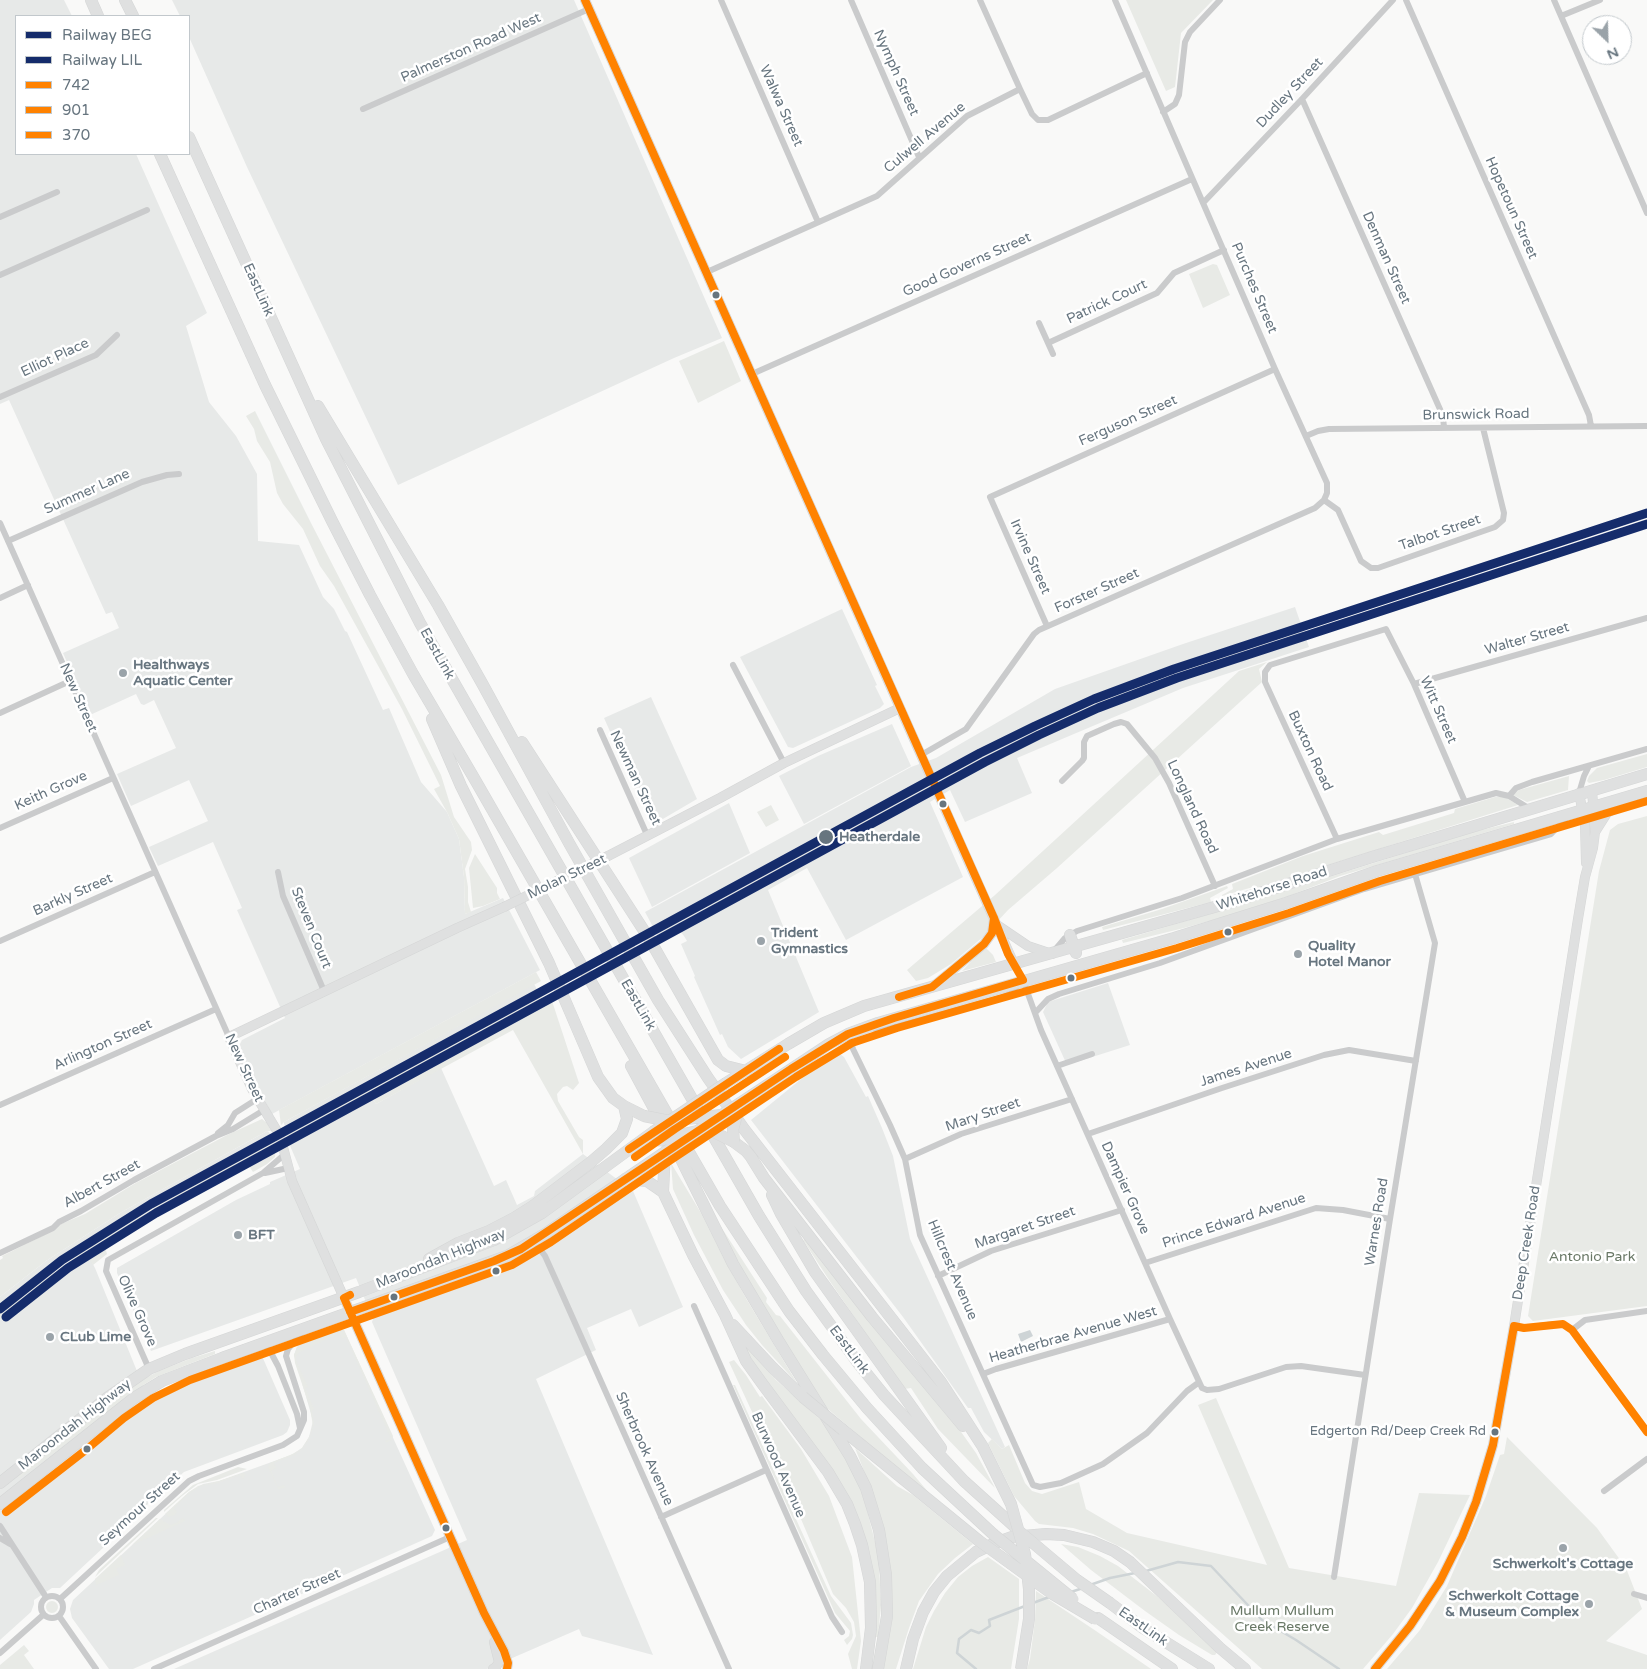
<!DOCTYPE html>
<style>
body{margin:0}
#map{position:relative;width:1647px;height:1669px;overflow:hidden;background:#f9f9f8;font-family:"Varela Round",sans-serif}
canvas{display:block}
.legend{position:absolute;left:15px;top:15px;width:175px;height:140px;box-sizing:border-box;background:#fff;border:1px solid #c2c8cc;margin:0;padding:6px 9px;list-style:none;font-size:15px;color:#67757f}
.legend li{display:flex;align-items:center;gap:10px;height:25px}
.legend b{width:25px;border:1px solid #c2c8cc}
.north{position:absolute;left:1582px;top:15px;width:50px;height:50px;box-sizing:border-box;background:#fff;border:1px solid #c2c8cc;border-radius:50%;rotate:156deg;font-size:14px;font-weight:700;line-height:20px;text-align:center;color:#67757f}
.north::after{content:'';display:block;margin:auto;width:18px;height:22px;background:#9aa3a9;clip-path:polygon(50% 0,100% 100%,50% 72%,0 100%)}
</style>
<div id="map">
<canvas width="1647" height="1669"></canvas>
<ul class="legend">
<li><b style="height:6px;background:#152c6b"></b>Railway BEG</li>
<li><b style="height:6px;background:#152c6b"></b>Railway LIL</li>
<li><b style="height:6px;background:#ff8200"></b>742</li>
<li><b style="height:6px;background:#ff8200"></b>901</li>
<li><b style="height:6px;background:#ff8200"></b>370</li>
</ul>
<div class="north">N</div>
</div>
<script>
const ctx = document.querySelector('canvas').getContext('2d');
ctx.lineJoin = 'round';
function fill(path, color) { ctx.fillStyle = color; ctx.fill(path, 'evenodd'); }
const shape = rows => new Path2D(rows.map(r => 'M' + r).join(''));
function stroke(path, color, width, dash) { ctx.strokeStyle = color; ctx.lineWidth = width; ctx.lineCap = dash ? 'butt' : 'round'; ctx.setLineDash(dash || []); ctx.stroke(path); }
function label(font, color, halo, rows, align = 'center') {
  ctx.font = font + ' "Varela Round",sans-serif'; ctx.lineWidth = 5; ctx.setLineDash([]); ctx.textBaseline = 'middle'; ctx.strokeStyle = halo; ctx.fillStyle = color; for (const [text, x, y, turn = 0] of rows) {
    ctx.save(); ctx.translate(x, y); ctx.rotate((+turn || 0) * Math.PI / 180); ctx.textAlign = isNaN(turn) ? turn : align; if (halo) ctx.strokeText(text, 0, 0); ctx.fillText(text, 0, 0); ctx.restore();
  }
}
fill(shape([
 [0,0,64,0,72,16,16,16,16,154,136,154,207,313,186,326,209,402,236,436,257,474,258,541,299,545,323,597,334,609,345,631,347,632,383,710,389,708,421,782,447,812,459,839,464,877,465,914,503,898,540,970,272,1114,257,1087,239,1046,242,1040,285,1018,237,910,242,908,213,842,158,866,149,847,208,821,189,780,131,806,117,774,176,748,154,700,144,705,141,704,136,694,90,715,63,653,119,628,112,612,106,614,9,400,0,404],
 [172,0,574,0,722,338,674,358,398,485,247,167,189,37,189,16,180,16],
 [1295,607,1309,647,1183,688,1017,758,1032,793,965,822,950,790,930,802,963,877,846,940,807,868,768,890,819,1012,741,1059,728,1047,722,1034,720,1035,694,977,695,976,681,944,687,941,684,936,680,931,663,940,661,937,659,938,645,912,911,767,936,758,1055,689,1183,644],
 [842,609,877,685,875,686,884,704,880,708,793,748,788,747,740,657],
 [651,697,697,799,656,823,650,821,604,718],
 [892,724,911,766,804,824,779,776,818,756],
 [729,803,750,853,652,907,629,858],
 [1108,983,1130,1045,1067,1065,1043,1012,1048,1002],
 [534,984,541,996,290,1133,288,1132,284,1124,284,1122],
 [840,1054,844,1057,866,1097,868,1096,882,1128,893,1156,910,1239,1005,1447,1002,1449,984,1432,971,1408,968,1408,903,1317,751,1120,822,1062,830,1056],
 [441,1068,494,1186,506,1180,517,1205,534,1196,535,1191,583,1154,633,1191,683,1307,639,1327,631,1309,587,1328,596,1350,536,1379,653,1655,582,1636,579,1629,487,1669,174,1669,467,1540,372,1322,373,1319,356,1278,151,1351,117,1273,117,1268,236,1200,270,1184,270,1182,300,1169,288,1141,371,1095,376,1104],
 [267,1131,269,1132,273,1141,178,1194,87,1248,40,1281,0,1313,0,1297,46,1261,120,1213],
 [87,1253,95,1268,150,1403,167,1392,259,1355,262,1356,290,1420,290,1425,287,1432,283,1435,184,1472,119,1530,119,1533,60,1588,52,1588,34,1600,34,1604,31,1612,0,1640,0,1320,19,1302],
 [336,1327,344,1330,435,1530,432,1536,133,1669,109,1669,72,1618,70,1609,73,1600,189,1492,203,1484,219,1481,291,1455,302,1448,309,1437,313,1421,294,1355,297,1347,303,1341,311,1336]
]), '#e7e9e8');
fill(shape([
 [1126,0,1213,0,1181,33,1175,87,1166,91],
 [1213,264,1217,265,1230,295,1203,308,1189,274],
 [724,341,741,381,698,403,679,361],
 [255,411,311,523,441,775,454,817,471,842,472,850,465,869,468,887,468,902,471,912,465,914,464,877,459,839,447,812,434,789,440,786,402,709,334,586,320,566,303,529,283,504,277,493,270,462,257,441,254,429,246,416],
 [1267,662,1259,669,1262,682,1057,868,1008,910,983,937,951,964,928,978,916,981,907,970,995,895,1239,671],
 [1647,754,1647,767,1604,780,1589,783,1587,781,1589,776,1597,768],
 [1569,776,1568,790,1527,802,1513,795,1519,790],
 [1495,797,1505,797,1518,805,1255,888,1253,887,1222,896,1222,895,1233,889,1232,884,1303,856,1379,832,1383,835,1454,813,1455,809],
 [771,805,779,820,766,827,757,812],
 [1647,816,1647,1306,1533,1321,1528,1316,1599,871,1610,830,1618,824],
 [1514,822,1514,824,1340,876,1286,897,1231,915,1184,928,1123,943,1122,940,1253,901,1469,833],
 [475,854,497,888,497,893,500,899,483,906,473,908,469,868],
 [1227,886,1228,888,1210,898,1211,902,1103,930,1102,927,1162,909],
 [985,947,993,955,996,962,962,971],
 [536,972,541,981,284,1122,281,1125,279,1110],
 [541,996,543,999,549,996,553,1004,579,1083,573,1090,567,1086,563,1087,557,1094,558,1101,579,1137,583,1140,583,1154,513,1030,376,1104,371,1095,288,1141,285,1133,290,1132],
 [262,1119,267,1123,271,1131,267,1131,120,1213,46,1261,0,1297,0,1260,3,1258,2,1256,52,1231,61,1224,85,1214,134,1184,227,1135],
 [275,1138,276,1144,275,1157,267,1164,253,1172,249,1166,179,1204,105,1247,107,1254,93,1265,86,1254,19,1302,0,1320,0,1313,16,1300,87,1248,178,1194,272,1141],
 [671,1163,701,1213,723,1257,747,1300,797,1383,762,1345,746,1325,723,1290,694,1235,673,1189],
 [714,1216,767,1298,766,1302,776,1315,780,1316,861,1419,913,1474,929,1493,928,1495,821,1403,760,1303],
 [806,1238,959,1429,976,1453,995,1488,938,1429,911,1388,904,1389,831,1283,803,1240],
 [336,1327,339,1328,336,1335,300,1352,296,1356,296,1360,308,1387,305,1388,314,1409,312,1411,314,1425,309,1439,302,1449,294,1455,274,1463,276,1468,271,1471,278,1487,284,1485,285,1488,278,1489,268,1467,270,1463,295,1453,302,1448,309,1437,313,1426,310,1408,295,1363,294,1355,297,1347,307,1338],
 [341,1329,344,1330,393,1436,392,1440,386,1443,385,1441,391,1439,346,1337,342,1339,339,1334],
 [746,1345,776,1380,822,1421,845,1457,863,1494,876,1546,879,1564,881,1605,878,1637,876,1637,875,1628,869,1557,810,1441,743,1348],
 [215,1351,215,1354,156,1377,134,1391,44,1461,20,1478,18,1476,126,1391,138,1382,159,1371,192,1358],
 [734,1360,746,1375,760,1397,762,1396,801,1449,829,1496,852,1557,861,1641,857,1669,852,1669,848,1654,856,1636,854,1622,846,1608,833,1594,795,1505,729,1362],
 [733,1385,735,1385,831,1596,851,1623,853,1635,852,1639,847,1645,844,1640,849,1636,850,1631,835,1613],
 [1216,1398,1289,1568,1396,1586,1419,1493,1470,1495,1438,1562,1412,1608,1393,1634,1363,1669,1262,1669,1129,1551,1093,1534,1073,1528,1039,1524,1035,1521,1014,1496,988,1443,992,1439,1002,1449,1009,1445,1025,1483,1032,1491,1042,1494,1079,1482,1086,1509,1127,1533,1267,1565,1198,1405],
 [1507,1437,1597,1528,1626,1568,1642,1609,1606,1641,1647,1655,1647,1669,1387,1669,1420,1630,1447,1586,1486,1496,1500,1455,1504,1454],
 [855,1448,897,1486,913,1495,973,1544,955,1558,938,1574,919,1601,909,1628,896,1669,882,1669,891,1609,873,1494],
 [238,1467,247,1469,217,1480,198,1484,182,1496,164,1512,164,1510,193,1485],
 [243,1473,246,1474,243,1480,240,1475,218,1483,205,1485,199,1487,187,1495,174,1508,177,1512,175,1515,169,1517,165,1514,189,1492,198,1486,219,1481],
 [156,1518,158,1518,95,1577,99,1570],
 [183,1518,185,1521,132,1545,160,1519,170,1525,176,1523],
 [1061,1544,1078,1547,1100,1556,1118,1566,1158,1597,1218,1651,1215,1655,1212,1655,1179,1635,1145,1611,1091,1570],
 [121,1555,125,1565,116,1569,119,1575,96,1585,95,1579],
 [988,1557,1019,1579,1019,1619,1011,1669,913,1669,926,1627,934,1611,945,1593,958,1577,972,1566],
 [1036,1591,1096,1631,1151,1669,1027,1669,1030,1659,1035,1620],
 '46 1607a6 6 0 1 1 12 0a6 6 0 1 1-12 0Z',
 [24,1645,29,1651,24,1655,34,1669,0,1669,0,1665]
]), '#e8eae6');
fill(shape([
 [1030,1330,1033,1336,1021,1342,1018,1334]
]), '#ced4d6');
stroke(shape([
 [1146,1571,1178,1562,1211,1566,1262,1620,1296,1640,1339,1669],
 [1090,1585,1110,1578,1135,1573],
 [1071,1592,1083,1588],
 [1033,1603,1049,1597],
 [976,1669,957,1653,959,1639,971,1630,979,1633,990,1626,989,1620,1025,1606]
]), '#ced4d6', 2.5);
const secondary = shape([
 [585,0,1014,964],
 [1579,793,1585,824,1586,863],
 [1595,832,1607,813,1633,798],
 [608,856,720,798,784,763,900,708],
 [504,907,457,928,229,1037,252,1089,280,1136,292,1181,484,1613,504,1651,508,1663,507,1669],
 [997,925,1028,946,1052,954],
 [936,984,984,944,992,933,994,919],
 [493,1669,496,1667,499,1662,494,1642],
 [1375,1669,1410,1626,1440,1581,1462,1537,1476,1502,1493,1445,1514,1326,1578,919,1585,877,1593,848,1595,832,1592,790]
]);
const highway = shape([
 [91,0,98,16],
 [125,0,133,16],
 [189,137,326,439,420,623,759,1216,806,1291,858,1363,884,1395,964,1481,1015,1527],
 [160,154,265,385,332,521,370,595,413,674,474,778,720,1206,789,1311,823,1355,867,1408,922,1468,993,1534],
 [318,406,438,605,483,685,569,843,658,1000,708,1078,744,1129,941,1382,983,1447],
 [432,719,461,786,549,963,598,1077,613,1098,624,1106,644,1116],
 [522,742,650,940,718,1060,726,1066,746,1071],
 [1070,935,1076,953],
 [631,1066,680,1157,733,1264,778,1340,850,1456,866,1488,879,1530,886,1575,887,1616,878,1669],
 [726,1083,788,1044,824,1023,864,1006,1225,904,1372,857,1647,774],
 [740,1103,829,1044,848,1034,878,1023,1174,938,1286,903,1377,871,1647,791],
 [734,1142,746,1151,751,1157,764,1178,872,1317,963,1426],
 [665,1152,663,1192,693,1255,725,1315,746,1361,761,1382,828,1472,847,1504,855,1524,862,1545,870,1582,871,1628,866,1669],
 [625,1179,647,1181,663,1192],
 [772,1195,781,1214,815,1272,941,1448],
 [429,1259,458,1243,489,1231,514,1218,533,1206,591,1162,606,1149,622,1133,627,1119,624,1106],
 [733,1325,773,1368,803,1397],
 [843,1430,978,1540],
 [0,1483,107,1398,149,1369,185,1354,359,1292,494,1240,542,1213,653,1132],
 [0,1504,134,1398,162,1381,222,1358,507,1256,545,1234,665,1152],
 [1110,1603,1143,1628,1209,1669],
 [1098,1618,1172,1669],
 [906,1669,913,1639,923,1612,934,1592,947,1576,976,1552,995,1543,1012,1537,1046,1534,1064,1535,1093,1542,1114,1551,1130,1562,1220,1648,1245,1669]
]);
stroke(secondary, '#d5d6d6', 10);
stroke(highway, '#d5d6d6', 12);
stroke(shape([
 [721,0,818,222],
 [851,0,919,157],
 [980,0,1020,89],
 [1115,0,1275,369,1327,483,1327,493,1324,500,1338,510,1361,561,1371,568,1378,568,1495,527,1503,520,1504,513,1483,428],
 [1406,0,1589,415,1591,426],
 [1554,0,1647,213],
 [1561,16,1600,0],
 [1302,99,1443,416,1444,428],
 [363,109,589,9],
 [1163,112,1175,104,1179,95,1185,42,1190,32,1220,0],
 [1203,203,1302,99,1393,0],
 [0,217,57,192],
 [707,272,877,196,967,116,1020,89,1032,114,1038,120,1048,120,1147,73],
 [0,275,147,210],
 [1039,323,1053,354],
 [1048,343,1157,293,1174,273,1224,250],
 [752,374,1192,179],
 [0,397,96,355,117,335],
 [1306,436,1318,431,1329,429,1647,426],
 [0,523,229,1037],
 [8,541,142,482,167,475,179,474],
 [0,598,28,585],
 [1047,626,990,497,1275,369],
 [733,665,784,763],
 [1414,684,1647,618],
 [0,713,70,681],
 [600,730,648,837],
 [921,755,966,729,1034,634,1039,630,1315,508,1324,500],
 [1062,781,1082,761,1084,758,1084,742,1087,736,1114,724,1121,722,1127,724,1155,758,1169,783,1215,886],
 [1579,793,1584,776,1589,766],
 [1509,796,1516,788,1532,782,1647,749],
 [0,828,113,778],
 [1337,839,1265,682,1265,672,1270,665,1386,629,1414,684,1465,802],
 [278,872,283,896,324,991],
 [0,941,155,872],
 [1054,951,1065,938,1077,931,1182,898,1337,839,1496,793,1509,796,1530,809],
 [1035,1013,1048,999,1059,994,1160,963,1364,889,1551,834,1567,817],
 [868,1027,881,1031,1000,998,1010,994,1023,980,1041,1030,1170,1319,1202,1388,1207,1390,1219,1389,1286,1367,1301,1366,1365,1375],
 [848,1034,853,1049,890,1125,905,1159,920,1235,1033,1485,1040,1487,1061,1483,1103,1464,1147,1433,1187,1391,1198,1383],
 [1057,1066,1092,1054],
 [0,1105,216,1009],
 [218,1133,228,1125,235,1113,257,1099],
 [1088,1134,1222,1088,1324,1055,1349,1050,1416,1061],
 [905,1159,961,1134,1072,1099],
 [265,1173,288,1168],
 [534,1241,545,1256,559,1287,729,1669],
 [0,1253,53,1228,59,1222,81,1211,134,1180,216,1136,233,1129,264,1110],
 [1145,1263,1316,1208,1343,1210,1390,1219],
 [938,1276,991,1251,1122,1210],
 [694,1306,832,1617,842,1632],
 [1514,1326,1524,1328,1554,1324,1563,1324,1568,1327,1572,1330,1647,1432],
 [1572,1330,1585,1320,1647,1311],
 [262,1344,270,1351,278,1366,297,1414,300,1428],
 [149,1369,106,1271,108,1260,263,1173,285,1154],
 [983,1374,996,1369,1170,1319],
 [1604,1491,1647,1459],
 [661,1517,766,1470],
 [0,1526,46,1597],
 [0,1538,10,1544],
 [1334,1577,1390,1219,1435,943,1415,874],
 [1634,1594,1647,1598],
 '41 1607a11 11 0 1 1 22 0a11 11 0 1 1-22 0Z',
 [60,1599,189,1481,199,1476,283,1445,297,1436,304,1420,304,1412,286,1356,288,1349,303,1331],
 [59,1616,96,1669],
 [0,1653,43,1615],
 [154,1669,450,1537]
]), '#cacbcc', 6);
stroke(secondary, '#dfe0e0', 9);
stroke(highway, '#dfe0e0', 11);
const secondaryBridge = shape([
 [504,907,608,856]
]);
const highwayBridge = shape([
 [644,1116,669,1121,721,1115],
 [653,1132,726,1083],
 [659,1141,670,1137,697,1131,714,1132,734,1142],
 [734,1142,733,1129,740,1103],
 [665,1152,740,1103],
 [803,1397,843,1430],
 [983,1447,1011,1504,1025,1554,1029,1589,1029,1619,1021,1669],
 [1020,1532,1077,1580,1110,1603],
 [993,1534,1073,1599],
 [978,1540,1051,1593,1095,1619]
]);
stroke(secondaryBridge, '#d5d6d6', 10, []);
stroke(highwayBridge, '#d5d6d6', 12, []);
stroke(secondaryBridge, '#dfe0e0', 9);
stroke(highwayBridge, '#dfe0e0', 11);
stroke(shape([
 [899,997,932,987,984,944,992,933,994,918],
 [629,1149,779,1049],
 [350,1295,344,1298,484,1613,504,1651,508,1663,507,1669],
 [350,1312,494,1261,521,1249,791,1069,848,1034,894,1018,1023,980,1008,954,994,918,585,0]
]), '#ff8200', 8);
stroke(shape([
 [635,1157,675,1129,785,1057],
 [6,1512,87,1449,124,1418,153,1398,190,1380,512,1265,551,1242,671,1160,796,1077,852,1043,897,1028,1177,948,1289,913,1380,881,1647,801]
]), '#ff8200', 8);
stroke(shape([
 [1514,1326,1524,1328,1563,1324,1572,1330,1647,1432],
 [1375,1669,1410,1626,1440,1581,1462,1537,1476,1502,1493,1445,1514,1326]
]), '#ff8200', 8);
stroke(shape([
 [0,1309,62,1260,151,1204,980,753,1035,726,1094,699,1174,669,1647,513]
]), '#152c6b', 9);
stroke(shape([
 [6,1317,68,1268,156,1213,985,762,1039,735,1098,708,1177,678,1647,524]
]), '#152c6b', 9);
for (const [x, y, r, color] of [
 [716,295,4.5,"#67757f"],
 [123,673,5,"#9aa3a9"],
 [943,804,4.5,"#67757f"],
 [826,837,8,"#67757f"],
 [1228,932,4.5,"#67757f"],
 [761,941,5,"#9aa3a9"],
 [1298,954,5,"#9aa3a9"],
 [1071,978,4.5,"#67757f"],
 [238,1235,5,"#9aa3a9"],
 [496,1271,4.5,"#67757f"],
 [394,1297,4.5,"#67757f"],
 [50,1337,5,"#9aa3a9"],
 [1495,1432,4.5,"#67757f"],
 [87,1449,4.5,"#67757f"],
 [446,1528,4.5,"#67757f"],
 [1563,1548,5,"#9aa3a9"],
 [1589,1604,5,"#9aa3a9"]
]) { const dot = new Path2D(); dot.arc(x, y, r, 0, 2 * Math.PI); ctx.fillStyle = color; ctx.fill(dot); stroke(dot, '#fff', 2); }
label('13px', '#67757f', '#fff', [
 ["Edgerton Rd/Deep Creek Rd",1486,1432]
], 'right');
label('14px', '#67757f', '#fff', [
 ["Palmerston Road West",471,48,-24],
 ["Nymph Street",896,73,66],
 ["Dudley Street",1290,93,-47],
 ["Walwa Street",781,106,66],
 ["Culwell Avenue",925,138,-40],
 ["Hopetoun Street",1511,208,66],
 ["Denman Street",1386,258,66],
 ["Good Governs Street",967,265,-24],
 ["Purches Street",1254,288,67],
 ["EastLink",258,290,66],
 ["Patrick Court",1107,302,-25],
 ["Elliot Place",55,358,-25],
 ["Brunswick Road",1476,415,-1],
 ["Ferguson Street",1128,421,-24],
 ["Summer Lane",87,492,-24],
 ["Talbot Street",1440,533,-19],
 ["Irvine Street",1030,557,66],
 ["Forster Street",1097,591,-24],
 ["Walter Street",1527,639,-16],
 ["EastLink",437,654,61],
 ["New Street",78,698,66],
 ["Witt Street",1438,710,66],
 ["Buxton Road",1310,751,65],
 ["Newman Street",635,778,65],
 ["Keith Grove",51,791,-24],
 ["Longland Road",1192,807,65],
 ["Molan Street",567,877,-26],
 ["Whitehorse Road",1272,889,-18],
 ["Barkly Street",73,895,-24],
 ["Steven Court",311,928,68],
 ["EastLink",638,1005,60],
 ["Arlington Street",103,1045,-24],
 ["New Street",244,1068,65],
 ["James Avenue",1246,1068,-18],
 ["Mary Street",983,1115,-19],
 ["Albert Street",102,1184,-29],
 ["Dampier Grove",1125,1188,66],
 ["Prince Edward Avenue",1234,1221,-18],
 ["Warnes Road",1377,1222,-81],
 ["Margaret Street",1025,1228,-19],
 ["Deep Creek Road",1527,1243,-81],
 ["Maroondah Highway",441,1259,-22],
 ["Hillcrest Avenue",952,1270,67],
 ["Olive Grove",137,1311,66],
 ["Heatherbrae Avenue West",1073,1335,-16],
 ["EastLink",849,1350,53],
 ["Maroondah Highway",75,1425,-38],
 ["Sherbrook Avenue",644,1449,66],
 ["Burwood Avenue",778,1465,66],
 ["Seymour Street",140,1509,-42],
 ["Charter Street",297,1592,-24],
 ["EastLink",1143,1627,35]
]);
label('bold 14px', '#67757f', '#fff', [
 ["Healthways",133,665],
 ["Aquatic Center",133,681],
 ["Trident",771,933],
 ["Gymnastics",771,949],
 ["Quality",1308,946],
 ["Hotel Manor",1308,962],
 ["BFT",248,1235],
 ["CLub Lime",60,1337],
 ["Schwerkolt's Cottage",1563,1564,"center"],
 ["Schwerkolt Cottage",1579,1596,"right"],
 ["& Museum Complex",1579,1612,"right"]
], 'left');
label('bold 14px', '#67757f', '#fff', [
 ["Heatherdale",839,837]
], 'left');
label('14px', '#697866', '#fff', [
 ["Antonio Park",1592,1257],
 ["Mullum Mullum",1282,1611],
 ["Creek Reserve",1282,1627]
]);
</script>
